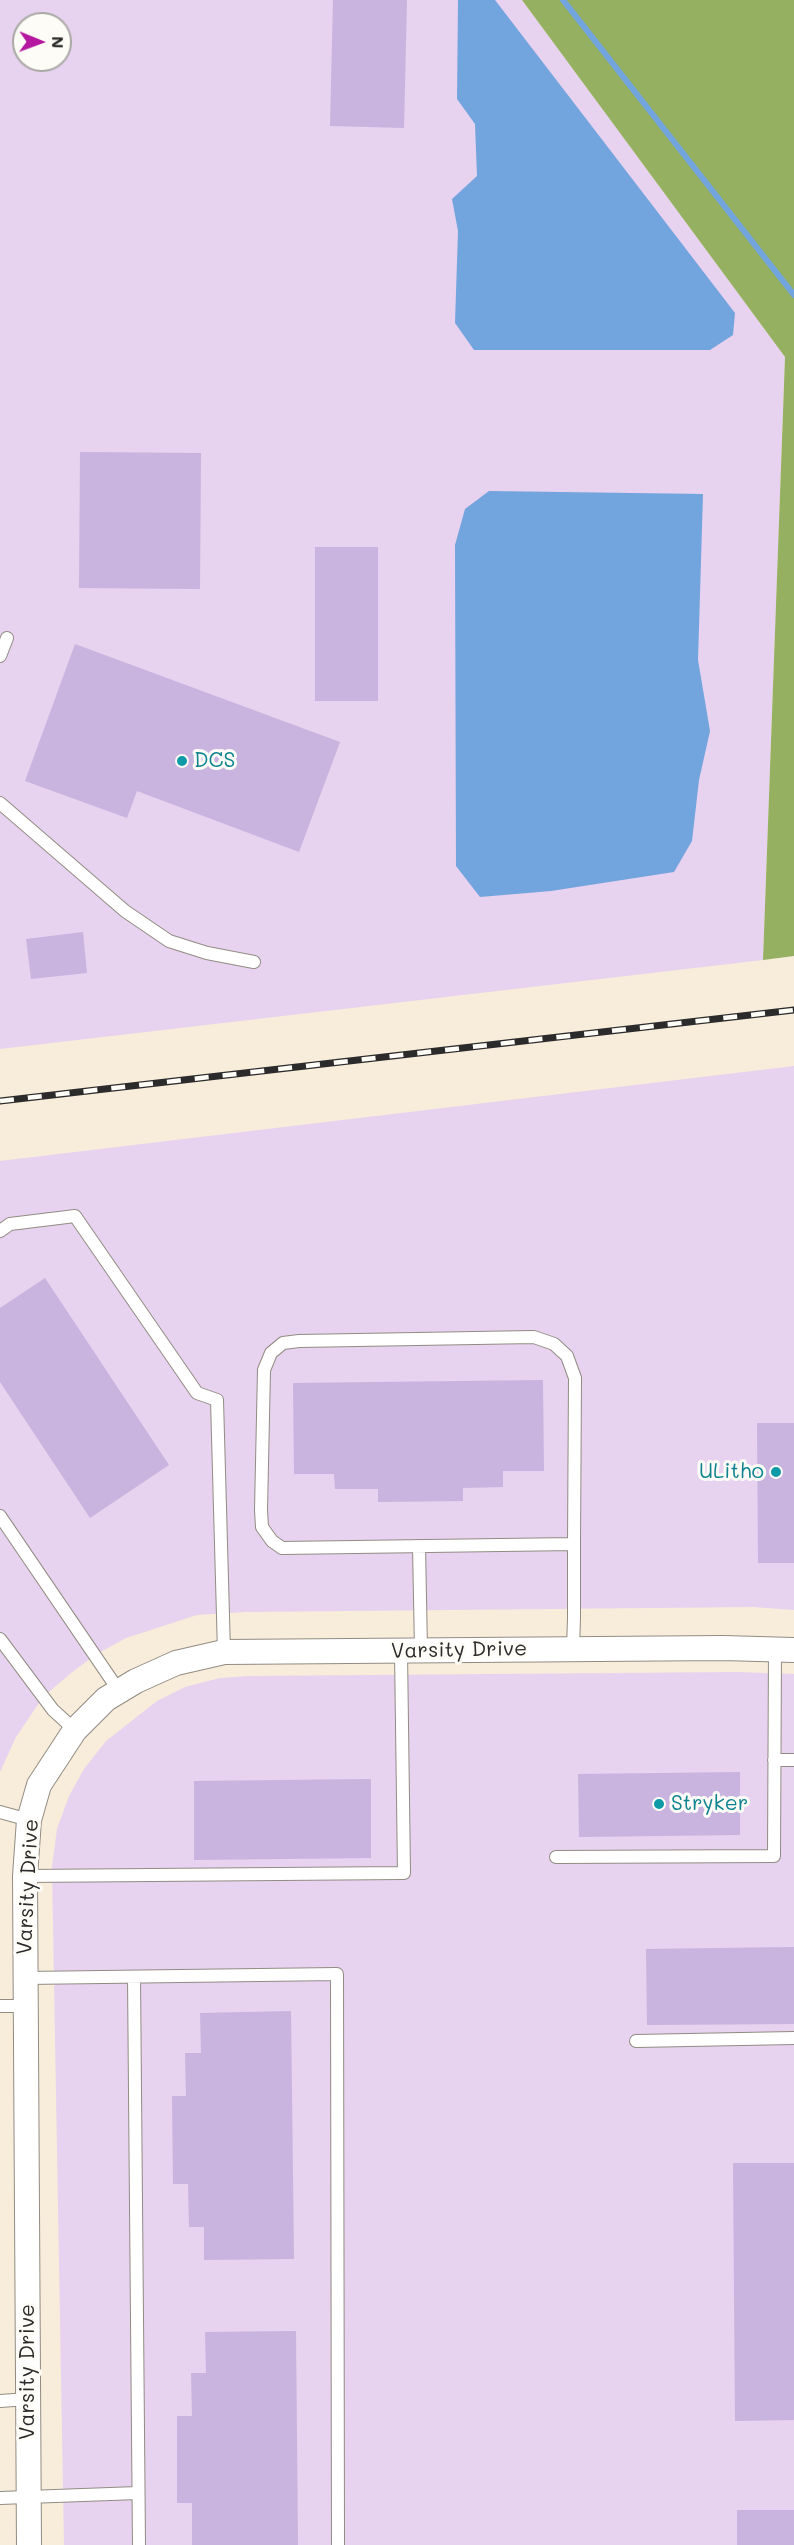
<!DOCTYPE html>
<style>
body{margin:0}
#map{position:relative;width:794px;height:2545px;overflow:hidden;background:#f8ecdb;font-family:Mali,sans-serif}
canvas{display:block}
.north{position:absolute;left:12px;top:12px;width:60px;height:60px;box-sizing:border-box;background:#fdfcf7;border:2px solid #a9a8a5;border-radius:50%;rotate:91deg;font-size:16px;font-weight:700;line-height:24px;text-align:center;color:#2b2b2b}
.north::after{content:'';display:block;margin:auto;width:21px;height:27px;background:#b5179e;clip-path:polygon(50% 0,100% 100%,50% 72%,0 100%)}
</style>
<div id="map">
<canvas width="794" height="2545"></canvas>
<div class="north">N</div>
</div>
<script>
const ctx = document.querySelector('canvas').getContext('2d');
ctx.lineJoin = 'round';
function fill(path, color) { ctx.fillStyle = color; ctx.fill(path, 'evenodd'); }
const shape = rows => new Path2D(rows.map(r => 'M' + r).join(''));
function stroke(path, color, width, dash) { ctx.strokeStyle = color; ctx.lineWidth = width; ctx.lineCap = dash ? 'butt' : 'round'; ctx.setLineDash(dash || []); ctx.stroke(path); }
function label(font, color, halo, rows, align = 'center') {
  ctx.font = font + ' Mali,sans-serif'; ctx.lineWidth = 6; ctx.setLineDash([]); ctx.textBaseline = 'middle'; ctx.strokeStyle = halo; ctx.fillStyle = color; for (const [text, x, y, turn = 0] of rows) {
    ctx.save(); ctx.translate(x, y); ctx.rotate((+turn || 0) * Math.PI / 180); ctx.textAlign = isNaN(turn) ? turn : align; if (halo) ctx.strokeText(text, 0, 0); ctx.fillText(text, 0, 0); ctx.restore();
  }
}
fill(shape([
 [0,0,522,0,785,357,763,960,0,1049],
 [24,24,60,24,60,60,24,60],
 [794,1066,794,1610,753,1607,245,1612,197,1615,126,1638,95,1655,71,1673,43,1697,16,1737,0,1772,0,1161],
 [737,1672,794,1674,794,2545,64,2545,52,1867,57,1829,69,1796,84,1769,106,1741,157,1701,185,1687,220,1678,250,1676]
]), '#e7d2ef');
fill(shape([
 [522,0,794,0,794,956,763,960,785,357]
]), '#96b062');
fill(shape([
 [458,0,495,0,735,313,733,335,710,350,474,350,455,323,458,231,452,199,477,176,475,124,457,99],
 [489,491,703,494,698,660,710,731,699,780,692,841,674,872,551,891,480,897,456,866,455,545,465,509]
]), '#72a4dd');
stroke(shape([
 [563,0,794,295]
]), '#72a4dd', 6);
fill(shape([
 [333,0,407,0,404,128,330,126],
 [80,452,201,453,200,589,79,588],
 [315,547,378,547,378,701,315,701],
 [75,644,340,742,299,852,137,791,127,818,25,781],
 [83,932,87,973,31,979,26,939],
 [45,1278,169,1465,90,1518,0,1382,0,1308],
 [543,1380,544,1471,503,1471,503,1487,463,1488,463,1501,378,1502,378,1489,335,1489,334,1474,294,1474,293,1383],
 [757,1423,794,1423,794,1563,758,1563],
 [740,1772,740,1835,579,1837,578,1774],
 [371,1779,371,1858,194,1860,194,1781],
 [794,1947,794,2024,647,2025,646,1949],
 [291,2011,294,2259,204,2260,204,2227,189,2227,188,2184,173,2184,172,2096,186,2096,185,2053,201,2053,200,2013],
 [733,2163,794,2163,794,2420,735,2421],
 [296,2331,298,2545,192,2545,192,2503,177,2503,177,2416,192,2416,191,2373,206,2373,205,2332],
 [737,2510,794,2510,794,2545,737,2545]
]), '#c8b4de');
const lane = shape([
 [0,656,7,638],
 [0,803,125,911,169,941,207,953,254,962],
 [0,1231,10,1224,75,1216,197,1393,217,1400,224,1652],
 [0,1516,119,1691],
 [419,1546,421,1650],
 [0,1639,53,1710,75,1730],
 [573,1649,574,1618,574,1544,575,1378,567,1356,554,1344,534,1337,299,1341,283,1343,271,1353,264,1370,261,1510,262,1527,272,1541,282,1548,574,1544],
 [774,1760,794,1760],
 [0,1812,29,1820],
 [556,1857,774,1856,775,1649],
 [25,1876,404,1873,401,1651],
 [134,1977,139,2545],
 [25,1978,337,1974,338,2545],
 [0,2006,25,2006],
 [636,2041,794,2038],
 [0,2401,28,2399],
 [0,2498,138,2493]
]);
const street = shape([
 [29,2545,25,1876,29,1820,39,1785,75,1730,106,1699,136,1681,176,1663,224,1652,723,1648,794,1650]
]);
stroke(lane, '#928c83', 14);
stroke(street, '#928c83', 26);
stroke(lane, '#fff', 12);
stroke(street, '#fff', 24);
const rail = shape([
 [0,1101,794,1010]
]);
stroke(rail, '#2b2b2b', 7);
stroke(rail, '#fdfcf7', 4.5, [14]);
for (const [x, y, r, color] of [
 [182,761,6,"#0f9aa8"],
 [776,1472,6,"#0f9aa8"],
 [659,1804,6,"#0f9aa8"]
]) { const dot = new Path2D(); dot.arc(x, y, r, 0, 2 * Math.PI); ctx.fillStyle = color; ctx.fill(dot); stroke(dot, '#fdfcf7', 2); }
label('21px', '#0d838f', '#fdfcf7', [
 ["DCS",194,761],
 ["ULitho",764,1472,"right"],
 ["Stryker",671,1804]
], 'left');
label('21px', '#2b2b2b', '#fdfcf7', [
 ["Varsity Drive",459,1650,-1],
 ["Varsity Drive",28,1887,-87],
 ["Varsity Drive",28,2372,-90]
]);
</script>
